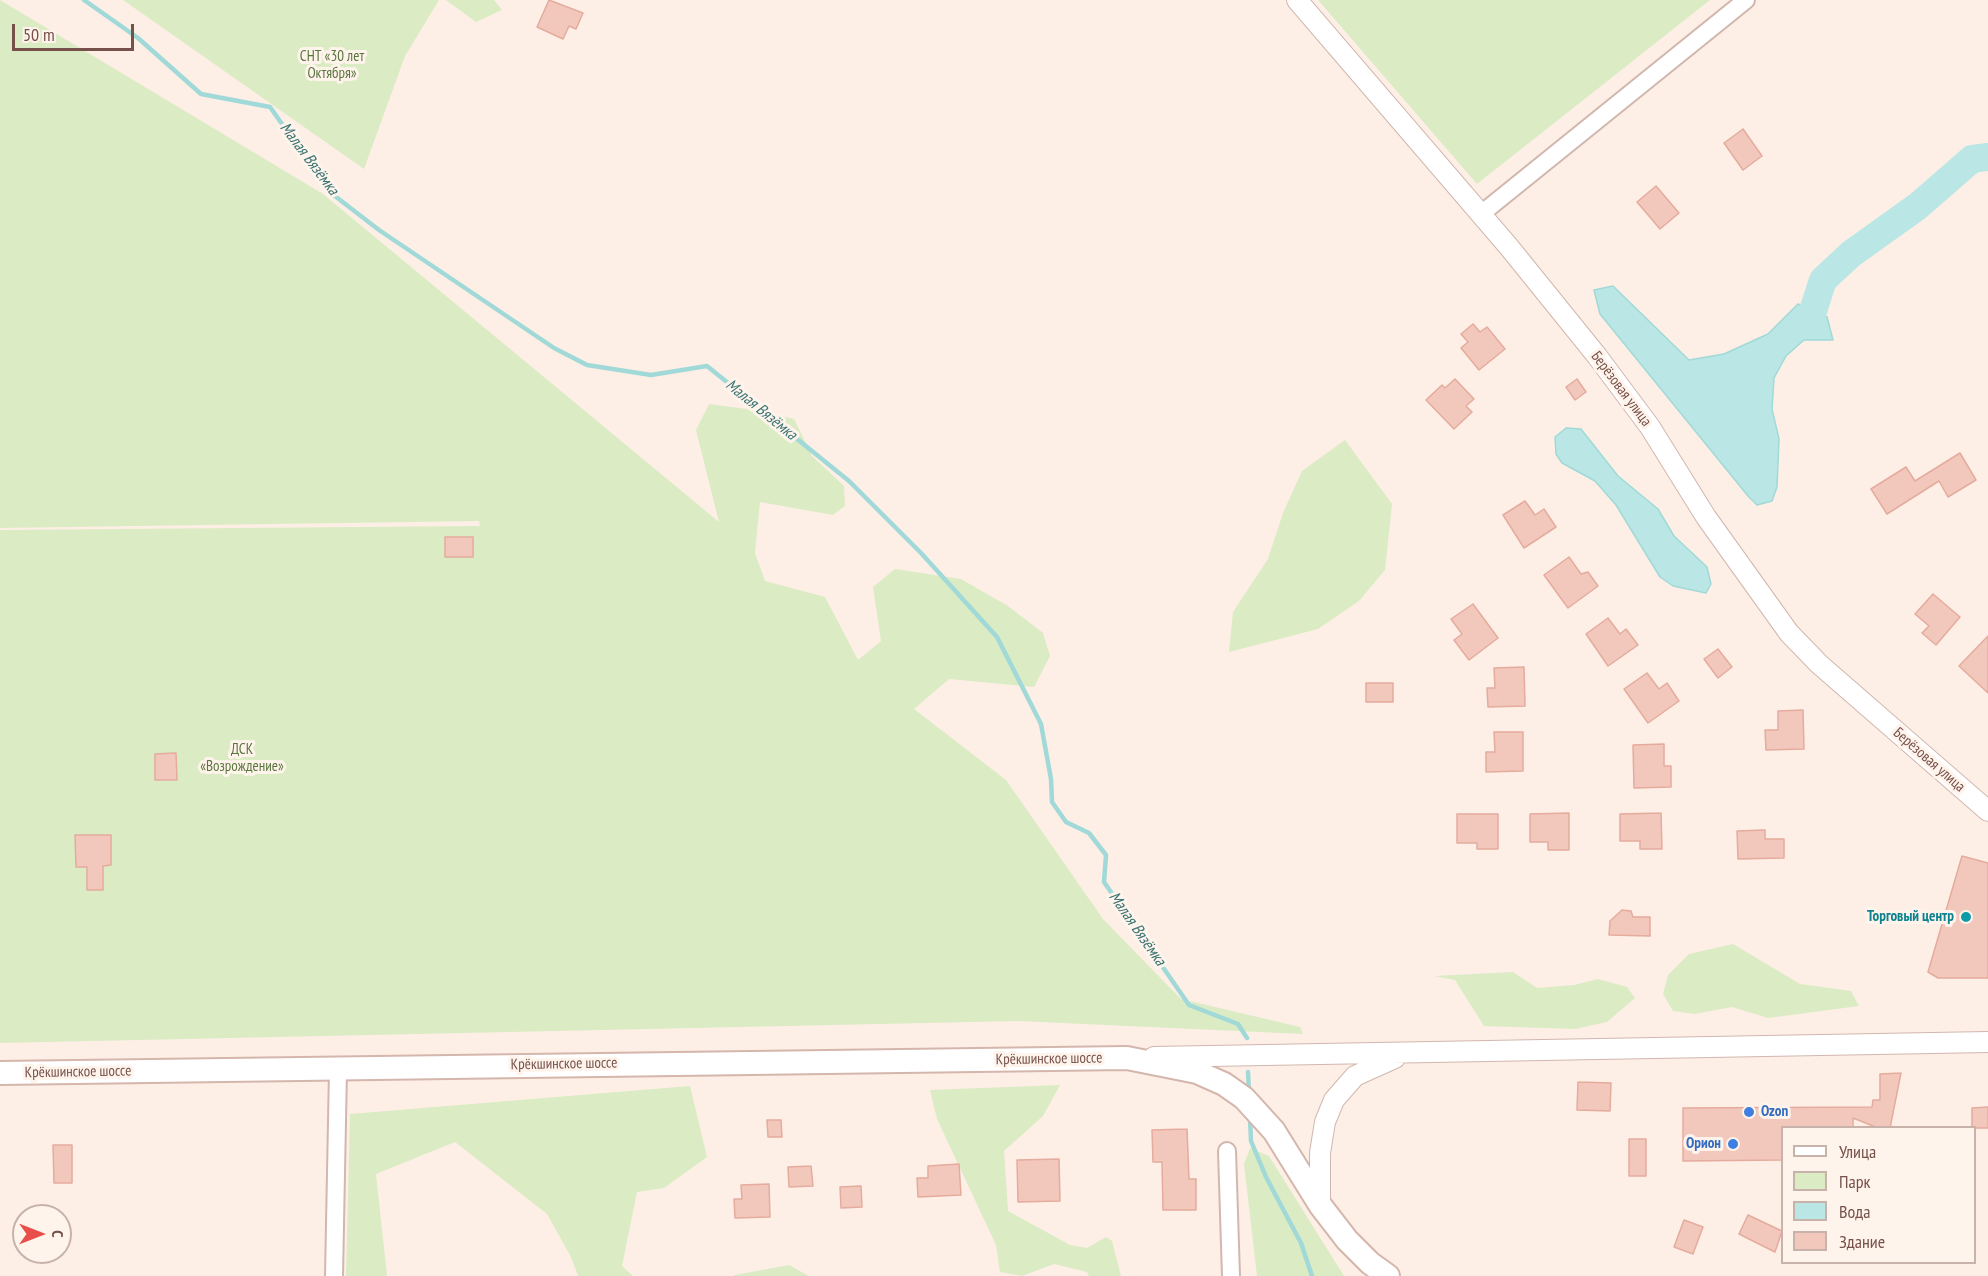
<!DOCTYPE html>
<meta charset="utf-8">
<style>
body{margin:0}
#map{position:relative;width:1988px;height:1276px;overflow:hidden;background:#fdefe6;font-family:"PT Sans Narrow",sans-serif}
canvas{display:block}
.legend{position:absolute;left:1781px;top:1126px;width:195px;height:138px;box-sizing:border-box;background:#fff4ec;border:2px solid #c8b3ab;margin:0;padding:8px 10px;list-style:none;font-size:18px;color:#76514a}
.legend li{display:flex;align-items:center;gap:12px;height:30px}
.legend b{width:30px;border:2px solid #c8b3ab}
.north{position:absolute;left:12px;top:1204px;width:60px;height:60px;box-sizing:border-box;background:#fff4ec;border:2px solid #c8b3ab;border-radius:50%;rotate:90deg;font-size:16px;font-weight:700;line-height:24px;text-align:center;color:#76514a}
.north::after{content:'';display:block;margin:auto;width:21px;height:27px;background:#e84f4a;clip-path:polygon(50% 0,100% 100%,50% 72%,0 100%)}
.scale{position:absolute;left:12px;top:24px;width:122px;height:27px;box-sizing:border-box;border:3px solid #76514a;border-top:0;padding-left:8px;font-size:18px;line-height:21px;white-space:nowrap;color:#76514a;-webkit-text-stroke:4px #fff4ec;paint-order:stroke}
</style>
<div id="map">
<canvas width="1988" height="1276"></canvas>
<ul class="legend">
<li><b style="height:8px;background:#fff"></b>Улица</li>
<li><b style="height:16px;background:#dbebc4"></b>Парк</li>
<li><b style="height:16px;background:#bae7e5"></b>Вода</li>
<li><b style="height:16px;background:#f2c8bd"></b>Здание</li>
</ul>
<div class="north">С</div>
<div class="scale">50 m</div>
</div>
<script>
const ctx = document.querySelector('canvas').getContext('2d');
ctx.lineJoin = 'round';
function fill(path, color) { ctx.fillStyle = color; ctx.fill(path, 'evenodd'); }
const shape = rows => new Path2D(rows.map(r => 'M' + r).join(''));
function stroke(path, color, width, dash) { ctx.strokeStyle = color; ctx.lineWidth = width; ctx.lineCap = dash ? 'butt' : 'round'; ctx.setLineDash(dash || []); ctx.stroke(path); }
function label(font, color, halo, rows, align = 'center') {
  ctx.font = font + ' "PT Sans Narrow",sans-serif'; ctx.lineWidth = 6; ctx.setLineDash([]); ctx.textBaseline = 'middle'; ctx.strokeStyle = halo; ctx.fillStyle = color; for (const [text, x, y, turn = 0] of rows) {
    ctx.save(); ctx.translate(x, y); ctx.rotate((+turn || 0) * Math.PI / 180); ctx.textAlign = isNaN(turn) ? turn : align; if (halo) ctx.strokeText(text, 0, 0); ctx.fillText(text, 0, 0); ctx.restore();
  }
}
fill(shape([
 [0,0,323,194,719,522,696,430,709,404,762,411,794,419,812,456,844,486,845,506,833,515,760,502,755,553,765,581,825,597,858,660,881,641,873,587,895,569,961,579,1008,606,1043,633,1050,656,1034,687,949,679,914,709,1006,780,1103,919,1181,999,1300,1027,1303,1034,1018,1021,0,1043,0,530,480,526,479,521,0,528],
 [123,0,439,0,405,56,364,169],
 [446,0,494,0,502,10,476,22],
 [1318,0,1710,0,1477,184],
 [1345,440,1392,504,1385,570,1359,601,1318,629,1229,652,1233,612,1268,559,1283,513,1302,471],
 [1733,944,1800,984,1851,991,1859,1006,1768,1018,1732,1007,1695,1014,1673,1011,1663,994,1668,975,1689,954],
 [1513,972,1537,988,1574,985,1598,979,1627,987,1635,998,1607,1022,1575,1029,1484,1026,1455,980,1434,976],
 [1060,1085,1043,1116,1004,1151,1008,1211,1070,1245,1087,1248,1106,1237,1112,1241,1121,1276,1089,1276,1087,1272,1054,1264,1022,1276,1000,1272,996,1245,937,1119,930,1090],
 [690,1086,707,1157,664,1188,637,1192,622,1266,633,1276,578,1276,571,1257,547,1214,455,1142,376,1174,387,1276,346,1276,350,1114],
 [1250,1148,1269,1156,1344,1276,1257,1276,1244,1164],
 [789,1265,809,1276,732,1276,735,1275]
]), '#dbebc4');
const water = shape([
 [1613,286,1689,360,1724,354,1768,334,1798,304,1827,317,1833,340,1804,340,1786,356,1774,378,1772,409,1779,439,1777,487,1772,501,1757,505,1748,496,1600,314,1594,290,1613,286],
 [1566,428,1581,429,1618,476,1658,509,1674,536,1707,567,1711,584,1706,593,1673,586,1660,577,1616,505,1595,481,1562,463,1556,454,1555,437,1566,428]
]);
fill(water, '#bae7e5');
stroke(water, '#a0d9d7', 1.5);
stroke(shape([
 [84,0,138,38,201,94,270,107,331,193,379,230,554,348,587,365,651,375,707,366,849,481,921,553,997,637,1041,724,1051,779,1052,802,1066,822,1089,833,1106,855,1104,882,1189,1005,1238,1024,1247,1038],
 [1248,1072,1249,1092],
 [1250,1118,1251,1141,1266,1177,1301,1243,1312,1276]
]), '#a0d9d7', 4.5);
stroke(shape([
 [1813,311,1823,280,1851,254,1918,206,1972,159,1988,157]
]), '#bae7e5', 28);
const building = shape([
 [549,0,583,13,576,29,569,26,563,39,537,27,549,0],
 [1743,129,1762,156,1743,170,1724,143,1743,129],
 [1656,186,1679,213,1660,229,1637,202,1656,186],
 [1473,324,1480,332,1487,327,1505,349,1479,370,1461,348,1468,342,1461,334,1473,324],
 [1455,379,1474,399,1466,406,1472,412,1454,429,1426,400,1442,385,1445,388,1455,379],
 [1577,379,1586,392,1575,400,1566,387,1577,379],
 [1960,453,1976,480,1948,497,1939,481,1887,514,1871,489,1906,467,1915,481,1960,453],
 [1525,501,1535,515,1544,509,1556,527,1524,548,1503,515,1525,501],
 [445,537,473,537,473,557,445,557,445,537],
 [1569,557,1581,574,1588,572,1598,586,1568,608,1544,575,1569,557],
 [1933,594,1960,617,1936,645,1922,633,1929,626,1915,614,1933,594],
 [1473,604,1498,638,1469,660,1454,640,1462,634,1451,619,1473,604],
 [1608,618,1620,634,1626,629,1638,645,1608,666,1586,634,1608,618],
 [1988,636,1988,693,1959,666,1988,636],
 [1718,649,1732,667,1718,678,1704,659,1718,649],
 [1524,667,1525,706,1488,707,1487,688,1495,688,1494,668,1524,667],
 [1647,673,1659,689,1667,683,1679,701,1648,723,1624,689,1647,673],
 [1366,683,1393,683,1393,702,1366,702,1366,683],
 [1803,710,1804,749,1766,750,1765,730,1778,730,1778,711,1803,710],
 [1494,732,1523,732,1523,771,1486,772,1486,752,1495,752,1494,732],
 [1664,744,1664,766,1671,766,1671,787,1634,788,1633,745,1664,744],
 [176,753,177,780,155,780,155,754,176,753],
 [1569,813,1569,850,1548,850,1548,842,1530,842,1530,814,1569,813],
 [1661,813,1662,849,1640,849,1640,841,1620,841,1620,814,1661,813],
 [1457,814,1498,814,1498,849,1477,849,1477,843,1457,843,1457,814],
 [1765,830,1765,839,1784,839,1784,858,1738,859,1737,831,1765,830],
 [75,835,111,835,111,865,103,866,103,890,87,890,87,867,76,867,75,835],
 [1962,856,1988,863,1988,978,1938,978,1928,972,1962,856],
 [1622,910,1631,911,1633,917,1650,917,1650,936,1609,935,1610,921,1622,910],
 [1901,1073,1890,1128,1878,1128,1853,1118,1853,1128,1782,1128,1782,1160,1683,1161,1683,1108,1872,1107,1873,1100,1880,1100,1880,1074,1901,1073],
 [1578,1082,1611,1083,1610,1111,1577,1110,1578,1082],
 [1988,1107,1988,1128,1972,1128,1972,1108,1988,1107],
 [767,1120,781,1120,782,1137,768,1137,767,1120],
 [1187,1129,1189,1179,1196,1179,1196,1210,1163,1210,1162,1162,1153,1162,1152,1130,1187,1129],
 [1629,1139,1646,1139,1646,1176,1629,1176,1629,1139],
 [53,1145,72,1145,72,1183,54,1183,53,1145],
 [1059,1159,1060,1201,1018,1202,1017,1160,1059,1159],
 [959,1164,961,1195,918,1197,917,1178,928,1178,928,1166,959,1164],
 [811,1166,813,1186,789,1187,788,1167,811,1166],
 [769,1184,770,1217,735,1218,734,1199,742,1199,741,1185,769,1184],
 [861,1186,862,1207,841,1208,840,1187,861,1186],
 [1748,1215,1782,1231,1775,1252,1739,1234,1748,1215],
 [1684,1220,1703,1227,1693,1254,1674,1247,1684,1220]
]);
fill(building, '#f2c8bd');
stroke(building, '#e5ab9d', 1.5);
const minor = shape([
 [1481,214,1746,0],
 [1227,1151,1231,1276],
 [334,1276,338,1070]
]);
const tertiary = shape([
 [1297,0,1509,247,1597,356,1650,427,1706,517,1789,633,1819,664,1988,811],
 [1154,1057,1988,1042],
 [1320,1205,1320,1153,1325,1122,1334,1100,1355,1076,1395,1058]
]);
const secondary = shape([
 [0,1073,1127,1058,1197,1072,1224,1084,1244,1098,1274,1131,1320,1205,1347,1240,1370,1263,1388,1276]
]);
stroke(minor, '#d1b7ae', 20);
stroke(tertiary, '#d1b7ae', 22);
stroke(secondary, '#d4b6ac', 26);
stroke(minor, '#fff', 16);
stroke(tertiary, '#fff', 20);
stroke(secondary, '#fff', 22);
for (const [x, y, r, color] of [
 [1966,917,6,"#0f9aa8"],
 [1749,1112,6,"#3f7fe0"],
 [1733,1144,6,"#3f7fe0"]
]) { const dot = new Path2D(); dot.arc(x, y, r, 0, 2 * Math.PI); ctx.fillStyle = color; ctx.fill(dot); stroke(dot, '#fff4ec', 2); }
label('15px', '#5a763f', '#fff4ec', [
 ["СНТ «30 лет",332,57],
 ["Октября»",332,74],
 ["ДСК",242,750],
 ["«Возрождение»",242,767]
]);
label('15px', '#76514a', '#fff4ec', [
 ["Берёзовая улица",1621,389,53],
 ["Берёзовая улица",1929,760,41],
 ["Крёкшинское шоссе",1049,1059,-1],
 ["Крёкшинское шоссе",564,1064,-1],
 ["Крёкшинское шоссе",78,1072,-1]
]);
label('bold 15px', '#0d838f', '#fff4ec', [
 ["Торговый центр",1954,917]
], 'right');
label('bold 15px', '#366cbe', '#fff4ec', [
 ["Ozon",1761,1112],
 ["Орион",1721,1144,"right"]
], 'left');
label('italic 16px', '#3a7473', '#fff4ec', [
 ["Малая Вязёмка",309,159,53],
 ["Малая Вязёмка",761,410,39],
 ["Малая Вязёмка",1137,929,55]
]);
</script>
